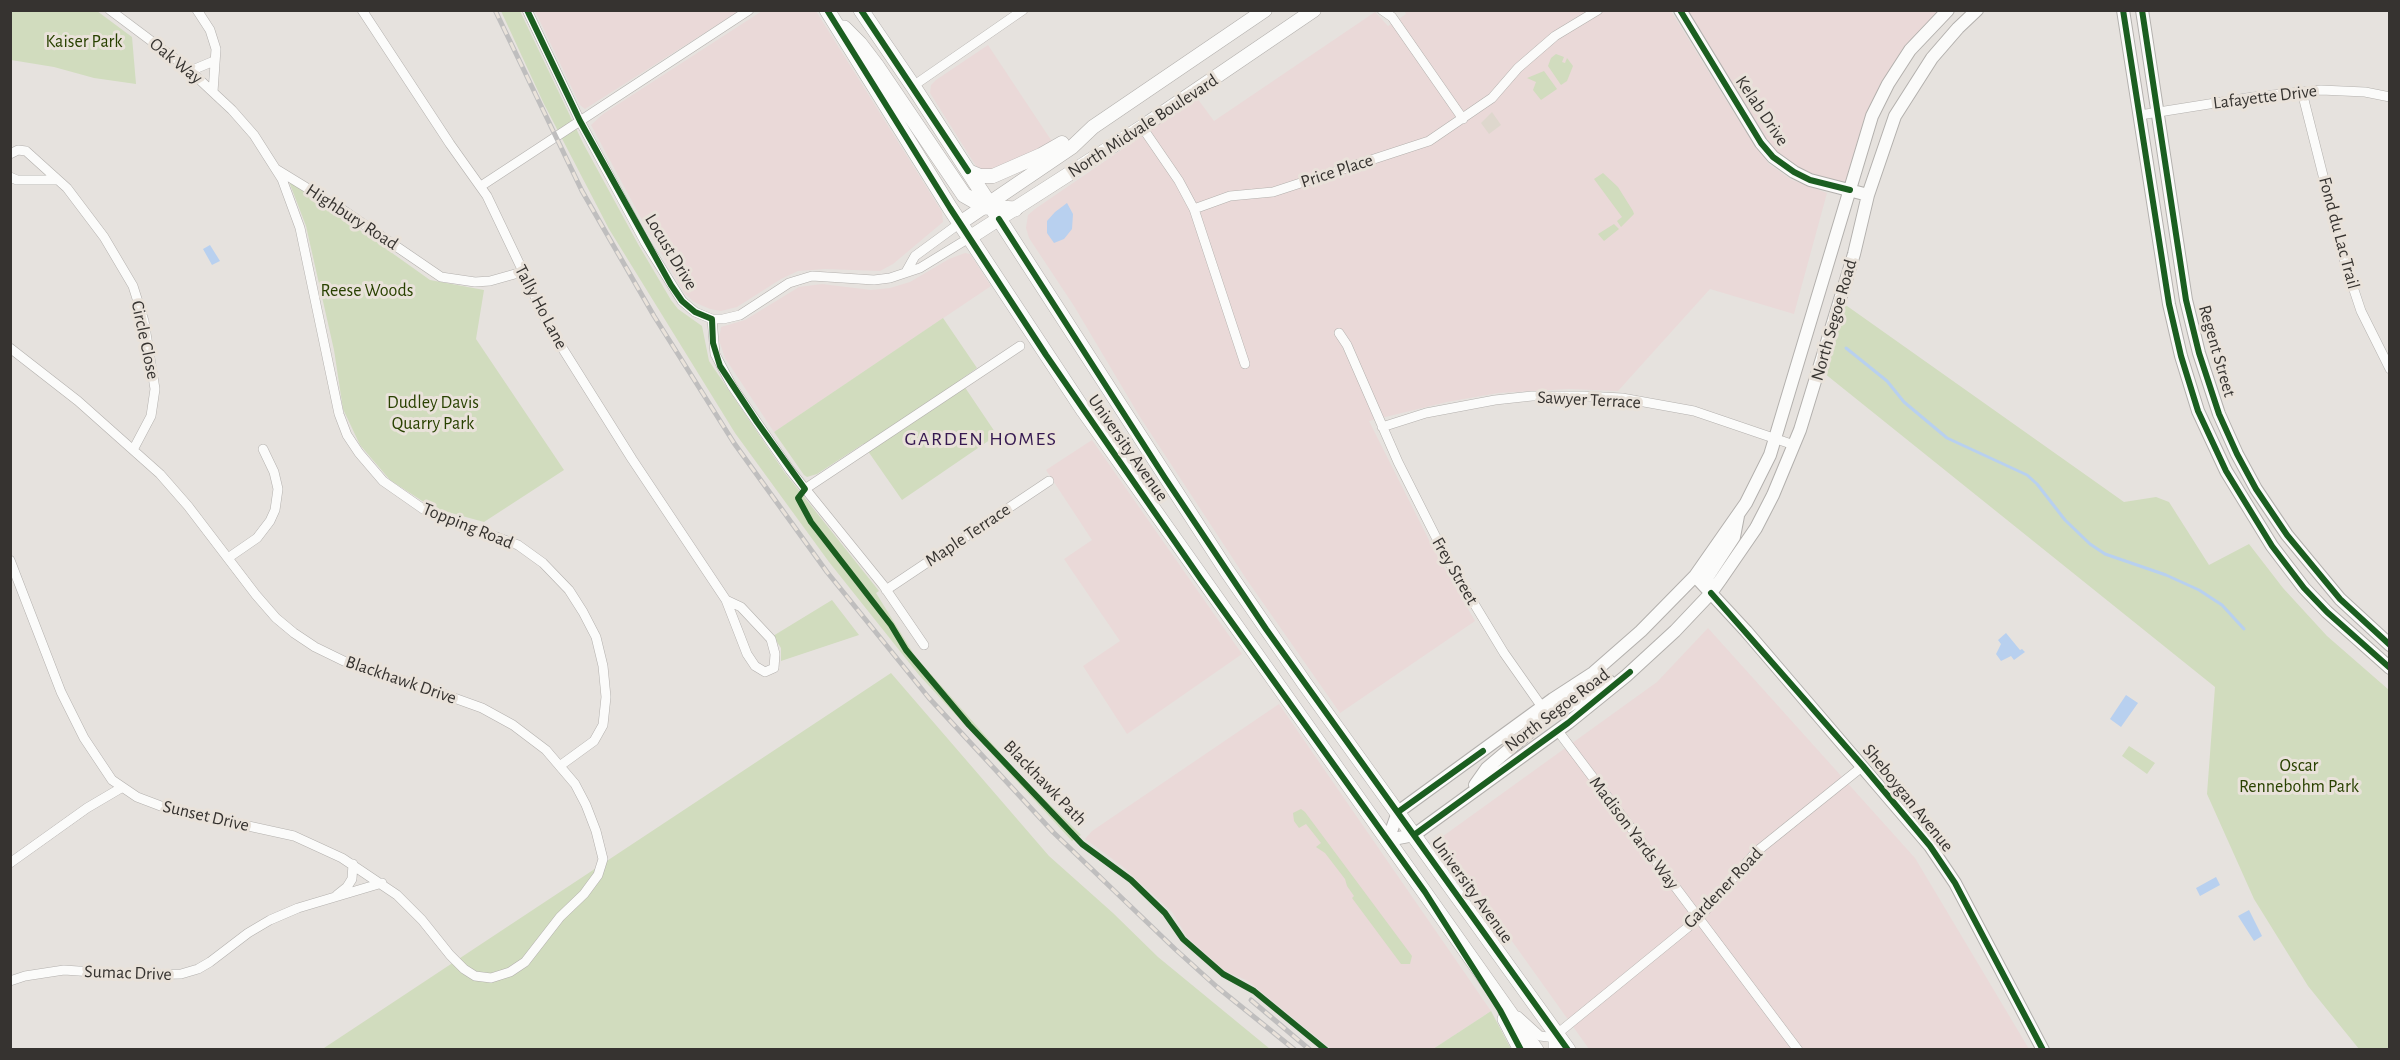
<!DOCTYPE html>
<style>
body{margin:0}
#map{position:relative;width:2400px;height:1060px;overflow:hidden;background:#e6e2de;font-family:"Alegreya Sans",sans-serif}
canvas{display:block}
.frame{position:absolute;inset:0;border:12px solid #363330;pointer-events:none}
</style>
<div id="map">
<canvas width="2400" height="1060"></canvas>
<div class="frame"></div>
</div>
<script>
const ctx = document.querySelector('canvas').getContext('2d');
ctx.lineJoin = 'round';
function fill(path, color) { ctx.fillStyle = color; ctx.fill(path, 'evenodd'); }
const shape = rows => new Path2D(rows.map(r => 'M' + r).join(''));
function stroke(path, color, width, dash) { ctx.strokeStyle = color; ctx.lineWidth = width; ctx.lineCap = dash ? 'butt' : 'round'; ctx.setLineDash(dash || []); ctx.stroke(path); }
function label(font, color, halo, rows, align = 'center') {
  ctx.font = font + ' "Alegreya Sans",sans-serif'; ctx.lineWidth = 6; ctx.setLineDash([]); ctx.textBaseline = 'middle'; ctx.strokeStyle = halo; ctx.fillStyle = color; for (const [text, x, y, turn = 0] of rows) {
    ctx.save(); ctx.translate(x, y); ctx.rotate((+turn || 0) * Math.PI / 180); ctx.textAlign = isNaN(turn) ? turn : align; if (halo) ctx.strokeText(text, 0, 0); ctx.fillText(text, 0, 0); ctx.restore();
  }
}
fill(shape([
 [1404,10,1671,11,1744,129,1769,164,1792,180,1827,193,1794,314,1710,289,1618,391,1569,389,1498,393,1447,402,1369,421,1433,548,1475,621,1340,713,1247,580,1140,417,1074,306,1029,238,1026,228,1028,215,1035,209,1197,98,1214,121,1375,12,1388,26,1406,14],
 [535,11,739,11,585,109,580,105],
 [762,11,816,11,942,212,943,222,893,264,880,271,825,269,798,271,781,279,737,307,721,311,710,309,694,302,685,294,642,220,591,125,603,114],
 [1680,11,1948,11,1888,84,1850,190,1783,165],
 [988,45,1053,143,991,172,980,169,976,166,930,93,931,85,936,80],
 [965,253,970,254,991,286,774,432,725,358,719,340,721,327,745,320,799,287,822,284,871,290,890,288,910,282,949,259],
 [1092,440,1242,654,1127,734,1083,666,1120,641,1064,559,1092,540,1046,470],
 [1708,628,1915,858,2029,1049,1589,1049,1439,839,1657,682],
 [1279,704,1491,1011,1433,1049,1331,1049,1248,981,1225,971,1187,937,1172,912,1122,866,1085,839,1092,831]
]), '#ead9d8');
fill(shape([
 [1492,112,1501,125,1489,134,1481,123]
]), '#ded7cd');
fill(shape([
 [10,11,97,11,132,37,136,84,94,78,54,67,11,60],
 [501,11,520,11,583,143,638,244,671,300,678,309,702,326,709,361,785,473,879,591,876,593,915,656,1018,773,1081,835,1072,841,919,675,829,562,735,433,609,229,544,104],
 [1556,54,1564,57,1562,62,1565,63,1567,58,1573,66,1567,81,1561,85,1548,66,1551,58],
 [1544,71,1557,89,1541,100,1533,90,1536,82,1527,78],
 [1603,173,1618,187,1633,211,1634,214,1621,227,1617,221,1622,217,1594,179],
 [288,179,430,280,484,290,476,339,564,470,484,522,433,508,390,480,360,445,343,409,334,350,306,226],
 [1614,224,1619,229,1604,241,1598,234],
 [1840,301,2124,502,2156,497,2169,502,2209,565,2249,544,2283,588,2327,636,2389,690,2389,1049,2359,1049,2308,986,2254,899,2207,794,2215,687,1819,369],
 [943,318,977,368,960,380,997,435,902,500,863,444,817,474,807,477,804,475,774,432],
 [832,600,859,635,781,661,781,648,773,636],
 [891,673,1049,856,1113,913,1158,957,1270,1049,321,1050],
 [2129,746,2155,763,2147,774,2122,756],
 [1301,809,1305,812,1412,956,1410,964,1401,964,1352,898,1354,896,1347,886,1345,879,1325,853,1316,847,1321,843,1306,824,1299,828,1294,821,1293,813],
 [1491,1011,1511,1049,1433,1049,1482,1017]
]), '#d1dcbe');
fill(shape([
 [1067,203,1073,214,1072,229,1064,239,1054,243,1047,233,1047,221,1055,212],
 [210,245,220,261,212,265,203,249],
 [2006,633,2020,650,2022,649,2025,652,2014,660,2011,656,2001,661,1996,654,2001,644,1998,640],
 [2126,695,2138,703,2121,727,2110,719],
 [2216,877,2220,885,2200,896,2196,888],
 [2249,910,2262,936,2254,941,2238,916]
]), '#b8d0ef');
stroke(shape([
 [1846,348,1887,381,1904,402,1947,438,2027,475,2037,484,2065,520,2090,544,2105,554,2166,575,2199,590,2222,605,2244,629]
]), '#b8d0ef', 3);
const minor = shape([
 [110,10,186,67,232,110,254,135,282,179,300,228,339,414,347,435,359,453,383,481,426,511,518,545,543,563,569,590,583,612,596,637,603,666,606,697,603,725,594,741,561,765],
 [197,10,210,30,216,49,213,92],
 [362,10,450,144,487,196,551,330,632,459,726,600,747,654,755,666,765,672,774,668,775,654,771,639,741,607,726,600],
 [527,10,580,121,645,242,682,301,695,312,712,319,723,319,740,315,789,283,812,276,874,280,890,278,920,268,969,238],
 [1382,10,1392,17,1463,119],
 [190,71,214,61],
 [913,86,1023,10],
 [2302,92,2345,263,2361,311,2390,369],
 [2140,115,2253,97,2321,90,2365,92,2390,97],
 [1142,127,1179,181,1194,209,1245,364],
 [10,154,18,150,26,151,67,188,104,237,133,286,144,321,155,389,151,416,133,450],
 [276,169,343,210,441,277,475,282,490,281,522,272],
 [10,177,17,180,56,180],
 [481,186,749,10],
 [1194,209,1230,196,1273,192,1429,141,1492,98,1518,68,1555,36,1598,10],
 [906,272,915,256,960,223],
 [712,319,715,354,732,386,790,470,883,585,924,645],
 [1339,333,1347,345,1398,462,1447,559,1504,653,1542,707],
 [10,348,78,401,160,474,188,506,256,595,276,618,294,633,315,647,354,666,418,685,482,708,513,725,546,750,575,784,586,805,596,831,603,859,598,875,584,894,560,917,525,962,510,972,491,978,475,976,464,969,450,955,422,920,397,895,342,858,294,836,166,808,137,797,112,780,84,738,61,692,10,560],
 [1382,427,1426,413,1495,400,1532,396,1584,396,1622,398,1694,411,1794,445],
 [805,489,1020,346],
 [228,558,257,538,270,521,275,510,278,489,274,472,263,449],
 [886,590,1049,481],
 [1558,731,1798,1050],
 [10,863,87,808,121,788],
 [337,895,347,887,352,879,353,864],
 [10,981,25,976,64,970,136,975,181,974,198,969,210,962,248,933,270,920,298,908,382,883],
 [1518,1016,1540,1036,1548,1037,1557,1034,1698,919,1756,852,1863,766],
 [1553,1050,1553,1042,1557,1034]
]);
const tertiary = shape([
 [1680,10,1761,143,1773,157,1794,172,1810,180,1868,195],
 [1948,10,1910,50,1888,84,1872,116,1770,455,1746,503,1695,576,1641,631,1593,673,1553,699,1398,812,1388,840,1414,835,1568,723,1626,676,1675,631,1711,593,1721,579,1756,528,1773,495,1800,430,1854,254,1868,195,1895,116,1932,58,1958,28,1977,10],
 [2123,10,2169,304,2181,356,2198,411,2226,471,2272,546,2304,588,2327,612,2390,668],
 [2142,10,2186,300,2199,353,2219,414,2237,454,2256,489,2287,535,2340,599,2390,645],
 [1695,576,1746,631,1930,846,1955,883,2043,1050],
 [1711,592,1707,578,1734,537,1738,516],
 [1542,707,1549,711,1561,711,1609,681],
 [1475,785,1487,768,1539,724,1544,715,1542,707]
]);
const secondary = shape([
 [968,171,980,176,993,176,1041,155,1062,143],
 [960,223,1072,147,1093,127,1265,10],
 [969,238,1142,127,1314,10]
]);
const primary = shape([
 [827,10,950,208,1084,411,1536,1050],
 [861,10,913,86,1227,571,1305,684,1568,1050],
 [844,28,860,44,876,65,964,195,985,207,1015,209],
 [1505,1019,1521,1050]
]);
stroke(minor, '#b3b0ad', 10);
stroke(tertiary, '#b3b0ad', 14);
stroke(secondary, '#b3b0ad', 15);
stroke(primary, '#b3b0ad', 16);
stroke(minor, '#fbfbfa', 9);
stroke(tertiary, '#fbfbfa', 12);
stroke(secondary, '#fbfbfa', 14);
stroke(primary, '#fbfbfa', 15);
const rail = shape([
 [495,10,582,191,654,316,734,443,827,572,929,698,1053,832,1175,949,1217,987,1295,1050],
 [1251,1000,1310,1050]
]);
stroke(rail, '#bfbebe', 5);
stroke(rail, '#e9e2da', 3, [9]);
stroke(shape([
 [527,10,580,121,671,285,682,301,695,312,712,319,713,343,720,366,757,422,805,489,798,498,811,522,891,625,906,650,969,725,1082,844,1131,880,1165,913,1183,939,1223,974,1254,991,1326,1050],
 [827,10,950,208,1046,355,1200,578,1425,892,1500,1010,1521,1050],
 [861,10,968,171],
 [1680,10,1761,143,1773,157,1794,172,1810,180,1850,190],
 [2123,10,2169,304,2181,356,2198,411,2226,471,2272,546,2304,588,2327,612,2390,668],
 [2142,10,2186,300,2199,353,2219,414,2237,454,2256,489,2287,535,2340,599,2390,645],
 [999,219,1165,478,1266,629,1568,1050],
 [1711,593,1863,766,1930,846,1955,883,2043,1050],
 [1398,812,1483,751],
 [1414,835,1568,723,1630,672]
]), '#1b5e20', 6);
label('18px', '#294100', '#e9e2da', [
 ["Kaiser Park",84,42],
 ["Reese Woods",367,291],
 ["Dudley Davis",433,403],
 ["Quarry Park",433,424],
 ["Oscar",2299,766],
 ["Rennebohm Park",2299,787]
]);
label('18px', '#363330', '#e9e2da', [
 ["Oak Way",176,61,39],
 ["Lafayette Drive",2265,97,-7],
 ["Kelab Drive",1762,111,56],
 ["North Midvale Boulevard",1143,126,-33],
 ["Price Place",1337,171,-18],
 ["Highbury Road",352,217,33],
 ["Fond du Lac Trail",2339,233,75],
 ["Locust Drive",671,252,59],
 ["Tally Ho Lane",541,307,62],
 ["North Segoe Road",1834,320,-74],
 ["Circle Close",145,340,78],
 ["Regent Street",2217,351,74],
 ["Sawyer Terrace",1589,400,3],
 ["University Avenue",1128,448,55],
 ["Topping Road",468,526,22],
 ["Maple Terrace",968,535,-34],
 ["Frey Street",1455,571,60],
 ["Blackhawk Drive",401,680,19],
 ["North Segoe Road",1557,710,-37],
 ["Blackhawk Path",1045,783,46],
 ["Sheboygan Avenue",1908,798,51],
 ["Sunset Drive",206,816,13],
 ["Madison Yards Way",1634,833,53],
 ["Gardener Road",1723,888,-46],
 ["University Avenue",1472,890,54],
 ["Sumac Drive",128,973,2]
]);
ctx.letterSpacing = '1.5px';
label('20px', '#351850', '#e9e2da', [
 ["GARDEN HOMES",981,439]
]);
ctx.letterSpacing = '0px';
</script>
